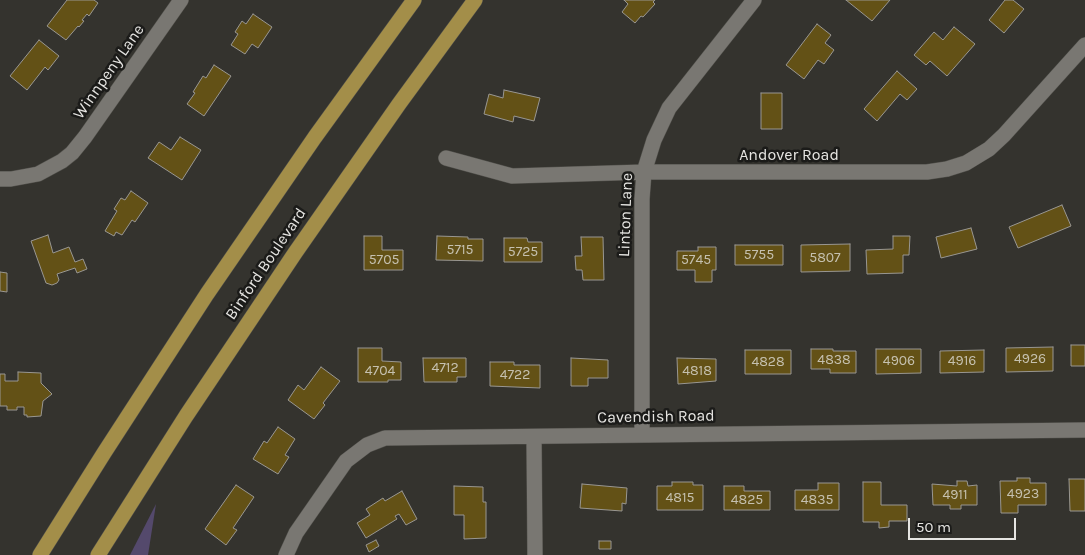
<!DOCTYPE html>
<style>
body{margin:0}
#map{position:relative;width:1085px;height:555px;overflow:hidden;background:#34332e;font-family:Karla,sans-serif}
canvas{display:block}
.scale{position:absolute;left:908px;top:518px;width:108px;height:22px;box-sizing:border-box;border:2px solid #e6e5e2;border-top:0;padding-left:6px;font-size:15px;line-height:18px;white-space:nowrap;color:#e6e5e2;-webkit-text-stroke:4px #1b1b19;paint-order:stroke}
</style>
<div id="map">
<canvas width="1085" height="555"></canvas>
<div class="scale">50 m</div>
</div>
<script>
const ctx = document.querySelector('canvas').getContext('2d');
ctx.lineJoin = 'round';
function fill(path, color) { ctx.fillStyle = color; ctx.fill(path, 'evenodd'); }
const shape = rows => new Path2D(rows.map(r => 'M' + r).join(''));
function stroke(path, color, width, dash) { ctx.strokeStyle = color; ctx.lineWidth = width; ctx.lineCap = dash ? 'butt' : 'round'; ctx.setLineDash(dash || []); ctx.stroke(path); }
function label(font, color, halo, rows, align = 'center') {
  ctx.font = font + ' Karla,sans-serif'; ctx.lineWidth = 5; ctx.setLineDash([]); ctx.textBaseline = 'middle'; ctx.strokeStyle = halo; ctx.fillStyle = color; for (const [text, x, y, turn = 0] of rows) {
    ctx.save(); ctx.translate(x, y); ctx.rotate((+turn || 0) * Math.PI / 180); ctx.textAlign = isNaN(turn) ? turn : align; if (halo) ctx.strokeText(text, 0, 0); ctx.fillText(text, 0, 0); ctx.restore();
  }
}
fill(shape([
 [156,504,148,555,130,555]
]), '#54496c');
const building = shape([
 [67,0,94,0,98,3,89,16,87,14,82,20,84,21,79,27,78,26,66,40,47,26,67,0],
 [624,0,655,0,653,2,655,4,643,17,641,16,635,23,622,12,628,4,624,0],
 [846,0,890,0,872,21,846,0],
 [1005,0,1013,0,1024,9,1004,33,989,20,1005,0],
 [253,14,272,27,258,48,252,44,245,54,231,45,238,34,235,32,242,21,246,24,253,14],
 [817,24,831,35,825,43,834,50,824,64,818,60,804,79,786,65,817,24],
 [954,27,975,44,947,76,930,61,926,65,914,55,934,32,943,40,954,27],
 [39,40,59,56,48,70,45,67,27,90,10,76,39,40],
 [214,65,231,76,204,116,187,104,195,93,193,92,203,76,206,78,214,65],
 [897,71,917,89,907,100,900,94,877,121,864,109,897,71],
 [504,90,540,98,534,121,514,116,513,122,484,114,489,94,503,98,504,90],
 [761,93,782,93,782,129,761,129,761,93],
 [180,137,201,150,182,180,148,158,159,142,171,150,180,137],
 [131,191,148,203,135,222,132,220,122,235,116,232,114,236,105,231,117,211,114,209,121,198,125,200,131,191],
 [1062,205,1071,226,1018,248,1009,227,1062,205],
 [971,228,977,249,941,258,936,237,971,228],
 [48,235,53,253,69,247,75,262,83,259,87,269,77,273,75,268,57,274,59,280,57,283,52,285,46,283,31,241,48,235],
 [364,236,382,236,382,250,403,250,403,270,364,270,364,236],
 [437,236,468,237,468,239,483,239,483,261,436,260,437,236],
 [893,236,910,236,909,255,903,255,903,273,867,274,866,250,893,249,893,236],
 [581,237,603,237,604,280,583,280,582,270,576,270,575,256,582,256,581,237],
 [504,238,527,238,528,242,542,242,542,262,504,262,504,238],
 [850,244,850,271,801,272,801,245,850,244],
 [735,245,783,245,783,265,735,265,735,245],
 [698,247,716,247,716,270,712,270,712,282,695,282,695,270,677,270,677,251,698,251,698,247],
 [0,272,7,273,7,292,0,291,0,272],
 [1071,345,1085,345,1085,366,1071,366,1071,345],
 [1053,347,1053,371,1006,372,1006,348,1053,347],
 [358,348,382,348,382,361,401,362,401,380,388,380,388,382,358,382,358,348],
 [811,349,833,349,833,351,856,351,856,373,830,373,830,369,811,369,811,349],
 [876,349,921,349,921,373,876,374,876,349],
 [745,350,791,350,791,374,745,374,745,350],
 [984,350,984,372,940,373,940,351,984,350],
 [423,358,466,358,466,377,457,377,457,382,424,382,423,358],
 [571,358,608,360,608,378,588,378,588,386,571,386,571,358],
 [677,358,716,359,716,381,678,384,677,358],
 [490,362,514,362,514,365,540,365,540,388,490,386,490,362],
 [321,367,340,381,323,403,325,405,314,419,288,400,298,385,304,390,321,367],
 [18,372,41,373,41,383,52,394,43,401,41,416,27,417,27,415,24,415,24,407,17,407,17,410,7,410,7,406,0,406,0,374,5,374,5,381,18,381,18,372],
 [278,427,295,439,285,455,289,457,278,474,253,459,264,441,267,443,278,427],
 [1017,478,1030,478,1030,483,1046,483,1046,505,1018,505,1018,513,1001,513,1000,481,1017,481,1017,478],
 [1069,479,1085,479,1085,511,1070,511,1069,479],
 [957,481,967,481,968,486,977,485,977,505,961,505,961,509,950,509,950,505,933,505,932,484,957,486,957,481],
 [672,482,693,482,693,485,703,485,703,510,657,510,657,486,672,486,672,482],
 [863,482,881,482,881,505,907,505,907,521,889,521,889,527,879,528,879,522,863,522,863,482],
 [818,483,839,483,839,510,795,510,795,490,818,490,818,483],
 [582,484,627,488,626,504,622,503,622,511,580,508,582,484],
 [236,485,254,497,233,528,237,530,226,545,205,529,236,485],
 [454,486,483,487,483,502,486,502,486,538,464,539,464,515,454,515,454,486],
 [724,486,744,486,744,491,770,491,770,510,724,510,724,486],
 [402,491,417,519,406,525,399,514,395,516,397,519,366,538,357,523,370,515,366,509,383,498,385,501,402,491],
 [376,540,379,546,369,552,366,545,376,540],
 [599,541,611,541,611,549,599,549,599,541]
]);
fill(building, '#635116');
stroke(building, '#999792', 1);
const street = shape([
 [446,158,512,176,644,172,927,172,947,169,966,163,989,149,1004,135,1085,45],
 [0,179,11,179,38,174,62,161,72,153,85,137,181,0],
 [642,435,642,199,644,172,654,140,669,108,754,0],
 [534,437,535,555],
 [286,555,296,533,346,461,367,445,385,438,1085,430]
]);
const primary = shape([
 [40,555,104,453,207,294,315,137,414,0],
 [98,555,186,416,295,253,399,104,475,0]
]);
stroke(street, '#51504b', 16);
stroke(primary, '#51504b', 16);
stroke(street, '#797772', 15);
stroke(primary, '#a38e49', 15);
label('14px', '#c5c0af', null, [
 ["5715",460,250],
 ["5725",523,252],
 ["5755",759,255],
 ["5807",825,258],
 ["5705",384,260],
 ["5745",696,260],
 ["4926",1030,359],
 ["4838",834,360],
 ["4906",899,361],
 ["4916",962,361],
 ["4828",768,362],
 ["4712",445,368],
 ["4704",380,371],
 ["4818",697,371],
 ["4722",515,375],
 ["4923",1023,494],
 ["4911",955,495],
 ["4815",680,498],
 ["4825",747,500],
 ["4835",817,500]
]);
label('16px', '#e6e5e2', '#1b1b19', [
 ["Winnpeny Lane",109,72,-55],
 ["Andover Road",789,155],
 ["Linton Lane",626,215,-88],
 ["Binford Boulevard",266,264,-56],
 ["Cavendish Road",656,417,-1]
]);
</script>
